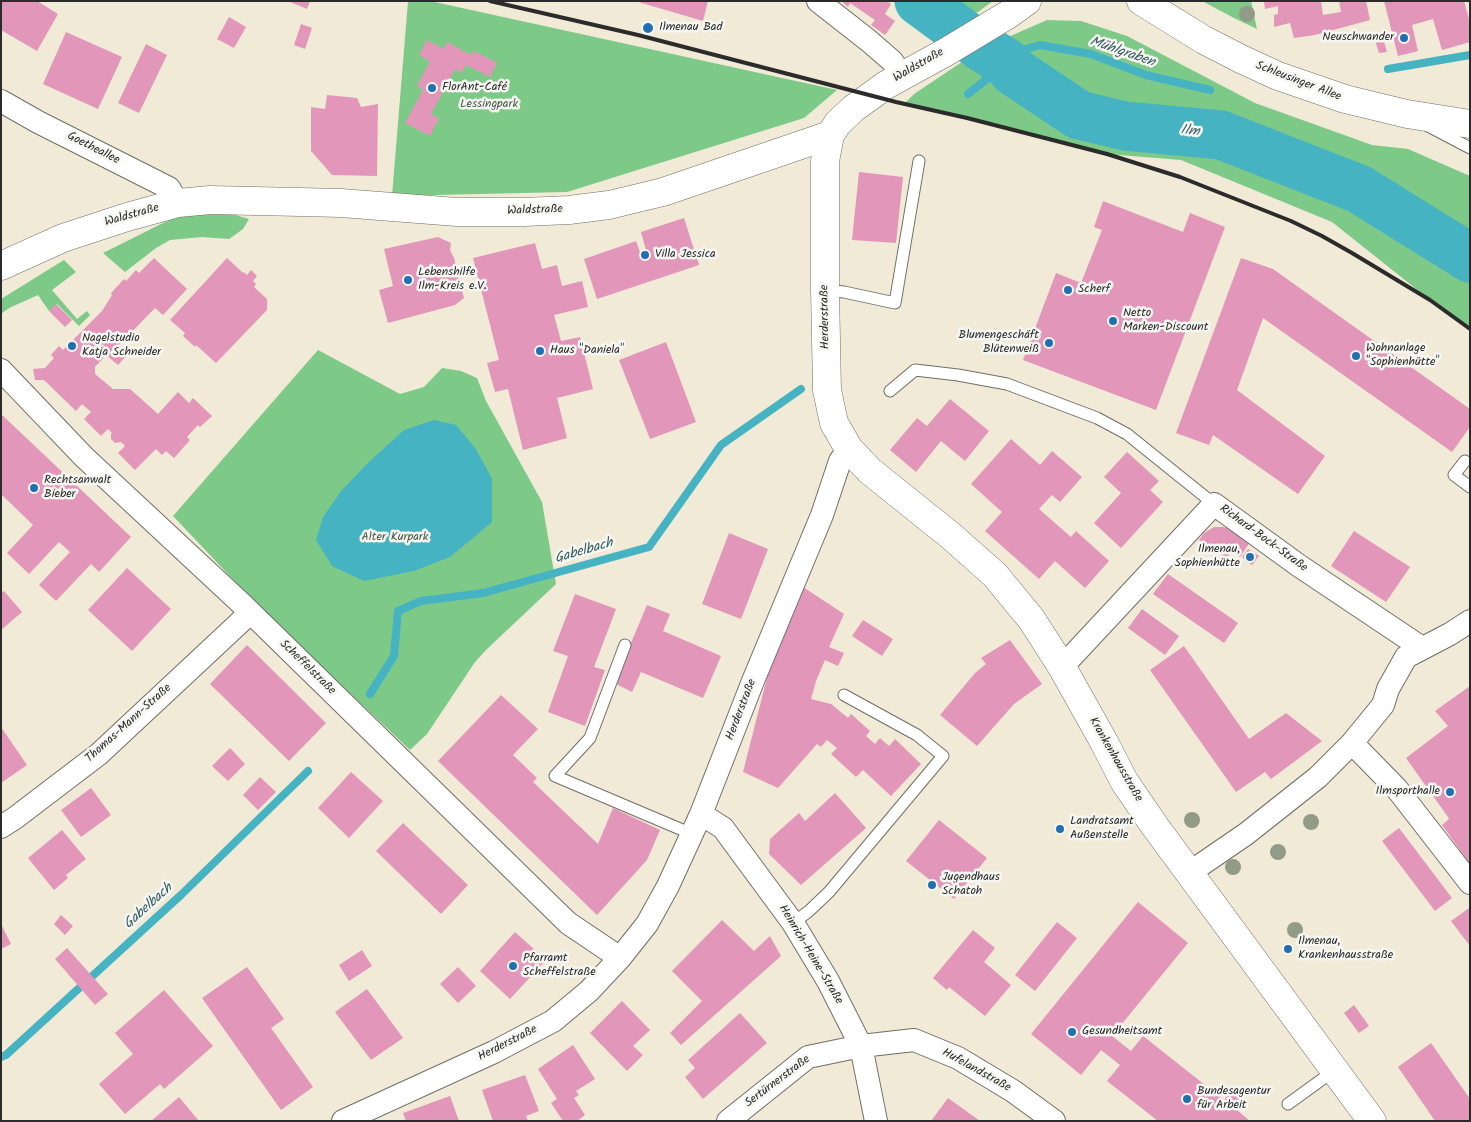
<!DOCTYPE html>
<meta charset="utf-8">
<style>
body{margin:0}
#map{position:relative;width:1471px;height:1122px;overflow:hidden;background:#f1ead6;font-family:Kalam,sans-serif}
canvas{display:block}
.frame{position:absolute;inset:0;border:2px solid #2b2b2b;pointer-events:none}
</style>
<div id="map">
<canvas width="1471" height="1122"></canvas>
<div class="frame"></div>
</div>
<script>
const ctx = document.querySelector('canvas').getContext('2d');
ctx.lineJoin = 'round';
function fill(path, color) { ctx.fillStyle = color; ctx.fill(path, 'evenodd'); }
const shape = rows => new Path2D(rows.map(r => 'M' + r).join(''));
function stroke(path, color, width, dash) { ctx.strokeStyle = color; ctx.lineWidth = width; ctx.lineCap = dash ? 'butt' : 'round'; ctx.setLineDash(dash || []); ctx.stroke(path); }
function label(font, color, halo, rows, align = 'center') {
  ctx.font = font + ' Kalam,sans-serif'; ctx.lineWidth = 5; ctx.setLineDash([]); ctx.textBaseline = 'middle'; ctx.strokeStyle = halo; ctx.fillStyle = color; for (const [text, x, y, turn = 0] of rows) {
    ctx.save(); ctx.translate(x, y); ctx.rotate((+turn || 0) * Math.PI / 180); ctx.textAlign = isNaN(turn) ? turn : align; if (halo) ctx.strokeText(text, 0, 0); ctx.fillText(text, 0, 0); ctx.restore();
  }
}
fill(shape([
 [408,1,430,1,837,90,804,118,567,192,392,196],
 [896,1,993,1,978,12,939,34],
 [1202,1,1251,1,1257,29,1234,18],
 [1047,20,1081,21,1127,36,1255,103,1372,145,1408,149,1470,176,1470,329,1430,300,1332,222,1181,160,1107,154,967,118,904,104,914,94,983,48],
 [215,209,249,219,243,229,229,239,202,237,170,240,156,248,125,272,103,253,175,217],
 [64,260,76,272,52,290,77,319,87,311,90,315,79,326,57,304,49,311,38,295,9,308,1,314,1,299],
 [318,350,400,394,424,387,442,368,461,371,477,378,486,401,542,502,556,584,486,650,475,662,427,734,410,750,261,609,173,516]
]), '#7dc988');
fill(shape([
 [434,420,456,425,476,449,492,479,492,522,450,557,414,571,364,581,332,566,316,540,323,517,342,490,370,461,404,430]
]), '#46b3c3');
stroke(shape([
 [998,57,1040,45,1091,54,1146,75,1210,90],
 [1388,69,1470,55],
 [968,94,1007,63],
 [370,694,394,656,398,611,421,601,483,593,649,547,721,445,801,389],
 [1,1057,6,1055,182,894,308,771]
]), '#46b3c3', 8);
stroke(shape([
 [919,1,983,48,1007,63,1013,71,1079,115,1125,126,1221,135,1359,189,1470,258]
]), '#46b3c3', 49);
fill(shape([
 [1,1,37,1,58,14,37,51,1,30],
 [288,1,310,1,307,9],
 [635,1,708,1,703,21],
 [841,1,887,1,891,4,885,14,895,21,885,35,871,25,875,20,850,3,848,7],
 [1264,1,1321,1,1323,15,1341,12,1339,1,1366,1,1370,20,1315,35,1294,38,1290,23,1274,27,1274,15,1278,14,1278,6,1265,9],
 [1384,1,1464,1,1470,23,1470,42,1442,50,1433,19,1412,25,1418,51,1398,56],
 [229,17,246,27,234,48,217,39],
 [301,24,312,28,305,49,294,45],
 [66,32,122,57,98,109,43,84],
 [1382,35,1387,52,1379,53,1374,37],
 [427,40,444,49,447,42,471,55,474,51,497,63,490,77,466,65,462,73,455,69,431,114,439,118,430,136,405,123,423,90,417,86,430,61,419,55],
 [146,44,167,55,139,113,118,103],
 [327,95,357,98,361,107,378,104,377,176,332,175,311,151,311,107,325,109],
 [859,172,903,177,896,243,852,240],
 [1103,201,1183,232,1190,213,1225,227,1156,410,1023,360,1056,273,1081,283,1102,230,1094,227],
 [684,218,699,265,597,299,584,259,636,241,640,252,646,250,641,232],
 [438,237,451,243,450,250,454,258,464,298,455,305,388,323,379,290,393,286,384,249],
 [535,243,542,269,557,265,562,286,582,281,588,307,554,315,561,341,580,337,593,389,557,398,567,438,523,450,508,389,495,392,487,363,499,360,473,258],
 [154,258,187,289,163,315,155,308,119,345,128,354,118,365,106,355,95,367,95,374,113,389,130,389,158,414,178,392,189,403,193,398,212,416,200,427,198,425,187,437,190,440,174,458,166,451,162,455,156,449,135,470,118,453,125,446,121,442,115,443,111,439,111,434,112,433,108,429,101,436,84,419,91,412,82,404,76,411,44,380,35,380,33,369,45,368,54,358,51,355,59,346,63,350,102,311,112,295,111,293,124,279,126,281,136,270,139,273],
 [227,258,243,273,244,272,247,275,251,270,257,276,253,281,256,284,254,287,267,299,267,310,216,363,196,345,195,347,183,336,185,333,170,320],
 [1241,258,1273,269,1470,409,1470,427,1452,452,1263,318,1237,390,1325,456,1298,494,1213,435,1209,445,1176,433],
 [56,304,72,320,65,327,49,311],
 [666,342,696,422,650,439,619,360],
 [950,399,989,431,965,461,941,441,916,472,890,450,917,418,927,426],
 [1,414,131,537,99,572,91,564,56,601,39,585,70,552,59,542,29,574,7,553,33,525,1,494],
 [1011,439,1040,465,1052,451,1082,477,1060,502,1052,495,1039,509,1071,537,1076,531,1109,561,1085,588,1055,561,1039,579,985,531,1002,512,971,484],
 [1127,452,1159,481,1150,490,1163,502,1121,548,1094,523,1121,493,1104,477],
 [1214,527,1223,527,1238,531,1250,542,1240,557,1231,551,1227,558,1199,540,1204,533],
 [1354,531,1410,567,1386,602,1331,566],
 [729,533,768,549,741,619,702,604],
 [1248,549,1259,556,1252,565,1242,557],
 [127,568,171,609,132,651,88,610],
 [1168,574,1238,623,1224,643,1153,594],
 [803,587,844,614,829,647,844,653,838,666,825,660,816,681,811,699,831,704,848,718,851,714,870,731,866,736,875,744,880,738,889,746,895,739,921,764,891,796,863,770,856,777,831,754,837,748,827,740,821,747,817,744,778,788,743,772,771,662],
 [4,591,22,612,1,630,1,593],
 [575,594,616,609,594,667,605,670,585,726,548,712,568,656,553,651],
 [647,605,670,614,663,631,721,656,703,698,641,672,632,692,614,683],
 [1142,609,1179,636,1165,655,1128,628],
 [863,620,893,639,882,656,852,636],
 [1010,640,1042,684,1014,704,977,746,940,715,975,673,986,664,981,658],
 [247,645,326,723,289,761,210,684],
 [1184,646,1249,739,1286,713,1322,741,1271,779,1265,772,1236,792,1150,670],
 [1470,686,1470,864,1442,825,1449,819,1448,817,1406,758,1448,726,1435,711],
 [501,695,538,729,513,755,537,778,533,782,598,844,613,808,660,830,647,860,597,915,438,761],
 [1,727,27,765,1,783],
 [230,748,245,764,228,781,212,766],
 [351,772,383,801,349,838,318,808],
 [260,777,276,792,258,810,243,795],
 [91,788,111,815,81,837,61,810],
 [835,793,866,828,801,885,769,854,770,839,799,813,805,821],
 [939,820,987,858,954,899,906,861],
 [403,823,468,885,441,914,376,851],
 [1399,828,1452,898,1435,911,1382,841],
 [62,830,86,859,66,875,68,878,54,890,28,858],
 [1138,902,1188,943,1112,1036,1131,1051,1143,1036,1224,1100,1231,1090,1237,1095,1245,1102,1238,1111,1250,1121,1158,1121,1107,1081,1120,1065,1101,1050,1081,1075,1031,1034],
 [1469,908,1470,909,1470,946,1451,921],
 [61,915,73,926,65,935,54,924],
 [722,920,754,951,770,936,781,956,681,1045,670,1033,702,1001,672,971],
 [1057,922,1077,938,1035,991,1015,975],
 [1,924,11,944,1,949],
 [973,930,995,948,984,962,1011,985,985,1016,949,987,947,990,933,978],
 [515,932,546,960,510,999,480,971],
 [67,948,108,994,95,1005,55,959],
 [362,950,372,966,349,981,339,965],
 [247,967,284,1019,271,1028,313,1087,281,1110,202,998],
 [458,967,476,986,458,1003,440,984],
 [367,989,403,1038,371,1060,335,1012],
 [164,990,213,1046,164,1089,160,1084,125,1114,99,1084,133,1054,115,1033],
 [622,1001,650,1030,633,1046,643,1055,627,1071,590,1033],
 [1354,1005,1369,1026,1359,1033,1344,1013],
 [740,1013,767,1043,703,1099,685,1077,695,1068,688,1060],
 [1431,1043,1470,1099,1470,1121,1435,1121,1398,1067],
 [573,1045,595,1079,576,1091,579,1095,574,1098,585,1115,577,1121,563,1121,551,1103,557,1099,538,1069],
 [525,1075,539,1111,526,1116,528,1121,493,1121,482,1090],
 [450,1096,459,1121,406,1121,403,1113],
 [179,1097,199,1121,151,1121],
 [948,1098,980,1121,931,1121]
]), '#e296b9');
const service = shape([
 [1428,126,1470,148],
 [825,290,844,292,895,303,919,161],
 [890,391,915,370,958,375,1007,384,1097,418,1127,434,1214,504],
 [1465,461,1454,475,1470,487],
 [625,645,590,738,555,776,692,834],
 [793,923,809,911,829,892,943,756,917,735,844,695],
 [1288,1104,1335,1070]
]);
const minor = shape([
 [818,1,869,41,892,61,903,76],
 [1,101,38,122,169,188,178,203],
 [1,370,84,457,244,606,568,923,620,958],
 [1062,667,1214,504,1298,565,1422,648],
 [1352,743,1397,789,1470,883],
 [701,814,723,828,793,923,828,981,861,1046,876,1121],
 [1,827,15,818,99,754,250,613],
 [1189,873,1246,834,1318,777,1352,743,1383,705,1388,689,1406,657,1450,634,1470,621],
 [343,1121,494,1052,553,1021,589,991,620,958,647,924,668,886,701,814,753,681,822,515,840,461,849,449],
 [728,1121,808,1057,861,1046,914,1040,958,1058,1013,1091,1054,1121]
]);
const tertiary = shape([
 [830,135,825,161,825,290,827,390,834,423,849,449,870,471,951,536,995,575,1032,620,1062,667,1104,742,1124,781,1154,825,1372,1121],
 [1,266,63,238,127,217,178,203,210,200,300,202,341,203,457,212,524,212,569,210,609,205,663,192,830,135,838,123,854,108,886,85,946,52,1009,14,1027,1]
]);
const secondary = shape([
 [1141,1,1204,40,1241,59,1278,76,1345,99,1407,114,1470,124]
]);
stroke(service, '#706e67', 13);
stroke(minor, '#706e67', 24);
stroke(tertiary, '#706e67', 29);
stroke(secondary, '#706e67', 29);
stroke(service, '#fff', 11);
stroke(minor, '#fff', 22);
stroke(tertiary, '#fff', 28);
stroke(secondary, '#fff', 28);
stroke(shape([
 [490,1,638,35,896,102,967,118,1107,154,1180,177,1291,221,1322,236,1352,253,1430,300,1470,329]
]), '#2b2b2b', 4);
ctx.fillStyle = '#929b87';
for (const [x, y] of [
 [1247,14],
 [1192,820],
 [1311,822],
 [1278,852],
 [1233,867],
 [1295,930]
]) { ctx.beginPath(); ctx.arc(x, y, 8, 0, 2 * Math.PI); ctx.fill(); }
for (const [x, y, r, color] of [
 [648,28,6,"#1f6fb2"],
 [1404,38,5,"#1f6fb2"],
 [432,88,5,"#1f6fb2"],
 [645,255,5,"#1f6fb2"],
 [408,280,5,"#1f6fb2"],
 [1068,290,5,"#1f6fb2"],
 [1113,321,5,"#1f6fb2"],
 [1049,343,5,"#1f6fb2"],
 [72,346,5,"#1f6fb2"],
 [540,351,5,"#1f6fb2"],
 [1356,356,5,"#1f6fb2"],
 [34,488,5,"#1f6fb2"],
 [1250,557,5,"#1f6fb2"],
 [1450,792,5,"#1f6fb2"],
 [1060,829,5,"#1f6fb2"],
 [932,885,5,"#1f6fb2"],
 [1288,949,5,"#1f6fb2"],
 [513,966,5,"#1f6fb2"],
 [1072,1032,5,"#1f6fb2"],
 [1187,1099,5,"#1f6fb2"]
]) { const dot = new Path2D(); dot.arc(x, y, r, 0, 2 * Math.PI); ctx.fillStyle = color; ctx.fill(dot); stroke(dot, '#f6f6f2', 2); }
label('12px', '#2b2b2b', '#f6f6f2', [
 ["Ilmenau Bad",659,28],
 ["Neuschwander",1394,38,"right"],
 ["FlorAnt-Café",442,88],
 ["Villa Jessica",655,255],
 ["Lebenshilfe",418,273],
 ["Ilm-Kreis e.V.",418,287],
 ["Scherf",1078,290],
 ["Netto",1123,314],
 ["Marken-Discount",1123,328],
 ["Blumengeschäft",1039,336,"right"],
 ["Blütenweiß",1039,350,"right"],
 ["Nagelstudio",82,339],
 ["Katja Schneider",82,353],
 ["Wohnanlage",1366,349],
 ["\"Sophienhütte\"",1366,363],
 ["Haus \"Daniela\"",550,351],
 ["Rechtsanwalt",44,481],
 ["Bieber",44,495],
 ["Ilmenau,",1240,550,"right"],
 ["Sophienhütte",1240,564,"right"],
 ["Ilmsporthalle",1440,792,"right"],
 ["Landratsamt",1070,822],
 ["Außenstelle",1070,836],
 ["Jugendhaus",942,878],
 ["Schatoh",942,892],
 ["Ilmenau,",1298,942],
 ["Krankenhausstraße",1298,956],
 ["Pfarramt",523,959],
 ["Scheffelstraße",523,973],
 ["Gesundheitsamt",1082,1032],
 ["Bundesagentur",1197,1092],
 ["für Arbeit",1197,1106]
], 'left');
label('12px', '#2b2b2b', '#f6f6f2', [
 ["Waldstraße",919,66,-30],
 ["Schleusinger Allee",1298,82,21],
 ["Goetheallee",93,149,27],
 ["Waldstraße",535,211,-2],
 ["Waldstraße",132,216,-16],
 ["Herderstraße",826,317,-91],
 ["Richard-Bock-Straße",1263,539,36],
 ["Scheffelstraße",307,668,44],
 ["Herderstraße",742,710,-69],
 ["Thomas-Mann-Straße",129,724,-42],
 ["Krankenhausstraße",1115,760,60],
 ["Heinrich-Heine-Straße",810,955,59],
 ["Herderstraße",508,1044,-27],
 ["Hufelandstraße",976,1071,29],
 ["Sertürnerstraße",778,1082,-37]
]);
label('12px', '#445a47', '#f6f6f2', [
 ["Lessingpark",489,105],
 ["Alter Kurpark",395,538]
]);
label('italic 14px', '#345b60', '#f6f6f2', [
 ["Mühlgraben",1122,53,19],
 ["Ilm",1190,132,6],
 ["Gabelbach",584,552,-16],
 ["Gabelbach",149,907,-42]
]);
</script>
